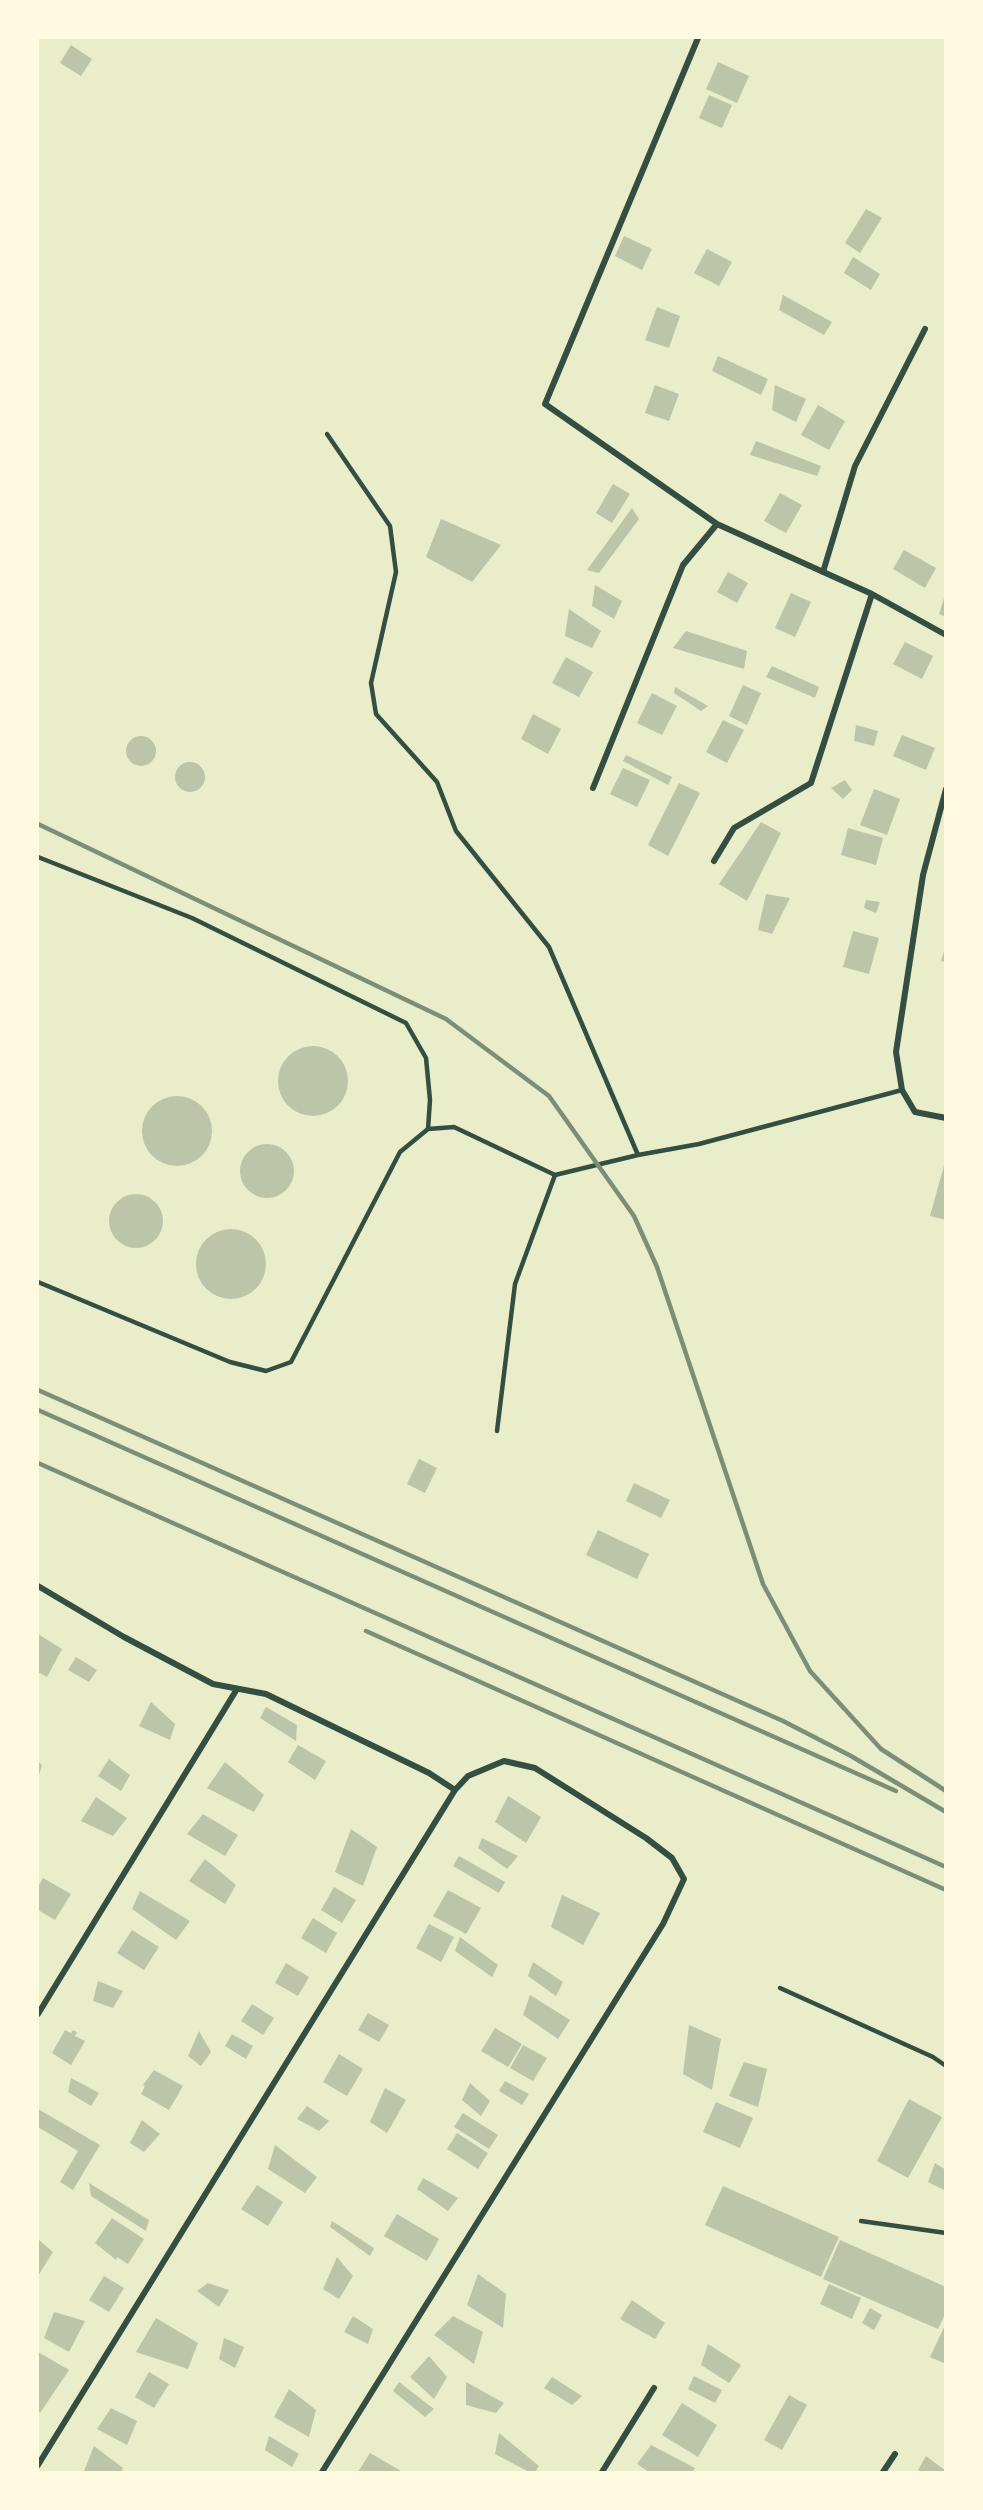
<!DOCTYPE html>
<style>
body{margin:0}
#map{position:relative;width:983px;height:2510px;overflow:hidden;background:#e9edc9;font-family:Barlow,sans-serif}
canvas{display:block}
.frame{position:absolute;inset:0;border:39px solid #fefae0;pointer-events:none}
</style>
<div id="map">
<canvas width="983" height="2510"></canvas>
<div class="frame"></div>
</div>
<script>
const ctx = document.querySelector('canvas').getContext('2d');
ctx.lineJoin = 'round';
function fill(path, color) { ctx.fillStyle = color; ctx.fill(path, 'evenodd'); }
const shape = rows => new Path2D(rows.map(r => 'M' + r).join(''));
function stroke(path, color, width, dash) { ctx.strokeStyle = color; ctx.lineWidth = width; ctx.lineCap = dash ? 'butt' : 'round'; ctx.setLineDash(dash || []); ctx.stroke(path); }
fill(shape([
 [71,45,92,59,81,76,60,63],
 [718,62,749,76,737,103,706,89],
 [709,95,732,105,722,128,699,118],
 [866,209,882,218,860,253,845,243],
 [624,236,652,249,642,270,615,256],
 [707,249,732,262,719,286,694,273],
 [853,257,880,274,871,290,844,273],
 [783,295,832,322,824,335,779,310],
 [657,307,680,316,669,348,645,340],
 [718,356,768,379,761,395,712,371],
 [655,385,679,394,669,421,645,413],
 [775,385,806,399,796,422,772,410],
 [818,405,845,421,829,450,801,435],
 [756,441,821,466,817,476,750,455],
 [613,484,630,494,612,523,596,513],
 [780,493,802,505,786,533,764,521],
 [632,508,639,519,599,573,587,570],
 [441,519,501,545,472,582,426,557],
 [904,550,936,568,925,588,893,569],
 [728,572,748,583,737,603,717,592],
 [595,585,622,601,614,619,592,606],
 [791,593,811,602,795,637,775,628],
 [945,595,946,595,946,617,939,614],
 [569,609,601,631,592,648,565,636],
 [686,631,747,651,744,669,673,648],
 [905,642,933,656,922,679,893,664],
 [566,657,593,672,579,697,552,683],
 [772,666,819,687,815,698,766,677],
 [743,685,761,693,747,725,729,716],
 [675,687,708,706,701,711,674,693],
 [652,693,677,706,662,735,637,723],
 [533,714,561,729,548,754,521,739],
 [723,720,744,730,727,763,706,752],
 [856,725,878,731,874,746,854,741],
 [902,735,935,748,926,770,893,756],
 '126 751a15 15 0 1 1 30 0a15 15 0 1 1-30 0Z',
 [626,755,672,777,668,785,623,761],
 '175 777a15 15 0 1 1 30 0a15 15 0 1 1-30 0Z',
 [623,768,650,780,637,807,610,794],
 [845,780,852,790,843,799,831,788],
 [679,783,700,793,668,856,648,845],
 [874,789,900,799,887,835,860,825],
 [761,822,781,833,747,901,719,884],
 [848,828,883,838,876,865,841,855],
 [766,894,790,898,772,934,758,930],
 [866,900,880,902,876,913,864,908],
 [853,931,879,938,869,974,843,967],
 [945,948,946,948,946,962,941,961],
 '278 1081a35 35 0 1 1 70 0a35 35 0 1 1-70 0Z',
 '142 1131a35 35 0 1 1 70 0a35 35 0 1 1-70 0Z',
 '240 1171a27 27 0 1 1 54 0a27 27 0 1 1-54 0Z',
 [945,1162,946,1162,946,1220,930,1216],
 '109 1221a27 27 0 1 1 54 0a27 27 0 1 1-54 0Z',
 '196 1264a35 35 0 1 1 70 0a35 35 0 1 1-70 0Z',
 [419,1459,437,1468,425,1493,407,1484],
 [634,1483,670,1500,661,1518,626,1501],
 [598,1530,649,1554,637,1579,586,1555],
 [38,1634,62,1649,47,1677,38,1672],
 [76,1657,97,1670,89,1682,68,1670],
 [151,1702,175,1724,170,1740,139,1726],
 [266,1707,297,1725,296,1741,260,1718],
 [298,1745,326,1761,315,1780,288,1762],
 [109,1759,130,1775,121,1791,98,1776],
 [38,1762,42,1765,38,1778],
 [225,1762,264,1795,254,1812,207,1788],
 [508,1796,541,1817,526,1843,495,1822],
 [96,1797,127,1818,113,1836,81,1821],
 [203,1814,238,1835,225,1856,187,1834],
 [351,1829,377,1847,363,1886,335,1872],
 [482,1838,518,1856,507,1869,478,1848],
 [459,1856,505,1882,499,1893,453,1866],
 [205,1859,236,1885,225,1904,189,1881],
 [43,1878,71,1894,55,1920,38,1910,38,1887],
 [334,1887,356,1900,342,1923,321,1910],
 [448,1890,481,1908,466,1934,433,1916],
 [140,1891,190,1921,176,1940,132,1909],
 [562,1895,600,1913,583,1945,551,1927],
 [313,1918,337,1933,326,1953,301,1938],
 [429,1924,454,1937,441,1962,416,1948],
 [132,1930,159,1947,144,1970,117,1953],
 [460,1937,498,1965,492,1977,455,1951],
 [533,1962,563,1982,556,1996,528,1976],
 [286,1963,309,1977,298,1996,275,1983],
 [98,1981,123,1991,113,2008,93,2001],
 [530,1995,570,2020,558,2039,523,2015],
 [252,2004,274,2018,263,2035,241,2021],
 [368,2013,389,2025,379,2042,358,2030],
 [689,2025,721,2039,712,2090,683,2074],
 [495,2028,522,2044,508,2067,481,2051],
 [65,2030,71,2033,73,2030,77,2032,75,2036,85,2041,71,2065,52,2053],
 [199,2031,211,2052,201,2066,188,2056],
 [232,2034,253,2046,246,2059,225,2046],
 [523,2045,547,2058,533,2081,510,2068],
 [339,2054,363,2069,347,2096,323,2082],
 [744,2062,767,2069,758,2107,729,2096],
 [154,2070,183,2086,169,2110,141,2094,145,2086,143,2085],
 [71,2078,99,2093,91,2106,68,2092],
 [505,2081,529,2094,522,2105,499,2091],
 [470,2083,490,2101,481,2116,462,2100],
 [385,2088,406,2100,387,2133,370,2122],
 [909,2099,942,2117,908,2178,877,2161],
 [716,2102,753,2118,740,2148,703,2132],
 [307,2106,329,2121,319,2131,297,2119],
 [38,2109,100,2145,73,2190,60,2182,78,2151,38,2127],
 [463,2113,498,2135,489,2149,454,2127],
 [142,2120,160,2134,144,2152,130,2143],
 [457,2133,488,2153,478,2169,447,2149],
 [275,2145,317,2177,305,2193,268,2169],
 [935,2163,946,2170,946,2191,928,2182],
 [423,2178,458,2198,448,2211,417,2189],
 [89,2183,149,2220,146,2231,91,2196],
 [257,2185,283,2202,268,2226,241,2209],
 [723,2186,839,2237,821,2277,705,2225],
 [397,2214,439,2239,427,2261,384,2236],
 [112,2218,144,2239,128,2264,117,2257,116,2260,95,2243],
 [332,2221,374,2248,370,2256,330,2227],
 [39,2240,53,2252,38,2276,38,2244],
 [840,2240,946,2287,946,2312,938,2329,823,2279],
 [337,2257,353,2276,339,2299,323,2289],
 [478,2274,506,2294,503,2328,467,2305],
 [104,2276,124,2288,109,2312,89,2300],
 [208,2283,229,2290,219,2307,197,2291],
 [829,2284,861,2298,852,2319,820,2304],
 [632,2300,665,2323,655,2339,620,2319],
 [870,2308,882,2315,874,2330,862,2323],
 [54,2312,85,2321,69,2352,44,2338],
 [353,2316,373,2329,368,2344,344,2332],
 [453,2316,483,2332,474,2364,434,2335],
 [156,2318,198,2343,188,2369,136,2352],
 [946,2323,946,2364,930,2357],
 [224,2338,244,2347,235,2368,219,2359],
 [708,2344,741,2365,729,2383,701,2365],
 [38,2352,69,2370,40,2413,38,2410],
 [429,2356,447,2377,434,2399,410,2377],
 [149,2372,169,2384,154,2408,135,2397],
 [694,2376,722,2390,715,2403,688,2389],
 [552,2377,582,2396,572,2405,544,2388],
 [399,2382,434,2409,425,2417,393,2391],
 [466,2382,504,2403,496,2413,466,2405],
 [289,2389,316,2410,309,2437,274,2417],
 [789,2395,807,2405,782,2450,764,2440],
 [682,2403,717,2425,698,2457,662,2435],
 [111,2408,137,2421,127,2445,97,2429],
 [499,2433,539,2466,535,2472,529,2472,495,2454],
 [269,2436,299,2454,292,2467,265,2450],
 [651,2445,695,2468,692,2472,649,2472,637,2464],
 [94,2446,123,2468,121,2472,84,2471],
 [370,2453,401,2471,358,2472],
 [926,2456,946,2471,946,2472,921,2472,918,2470]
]), '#bcc5a7');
stroke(shape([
 [327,434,390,526,396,572,371,683,376,714,437,782,456,831,549,947,638,1155],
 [38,857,192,918,406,1023,426,1058,430,1100,428,1129],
 [38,1282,230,1362,266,1371,291,1362,400,1152,428,1129,454,1127,555,1175],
 [497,1431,515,1284,555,1175,638,1155,699,1144,902,1090],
 [780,1988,933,2057,946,2066],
 [861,2221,946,2233]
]), '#344e41', 4.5);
stroke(shape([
 [698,38,545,404,717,524,872,594,946,635],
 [823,572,855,466,925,329],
 [593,788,683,565,717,524],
 [946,789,923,875,896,1052,902,1090,915,1112,946,1118],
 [714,861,734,828,811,783,872,594],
 [38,1586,124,1637,213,1684,266,1694,429,1773,455,1790],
 [38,2014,237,1689],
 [38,2465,455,1790,468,1776,504,1761,535,1768,646,1838,672,1858,684,1879,663,1924,322,2472],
 [602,2472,654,2388],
 [883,2472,895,2454]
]), '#344e41', 6);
stroke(shape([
 [38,824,446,1019,549,1096,634,1216,657,1267,763,1584,810,1671,881,1749,946,1791],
 [38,1390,783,1721,851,1756,946,1812],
 [38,1410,896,1791],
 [38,1463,946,1867],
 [366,1631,946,1890]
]), '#7c8e77', 4.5);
</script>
